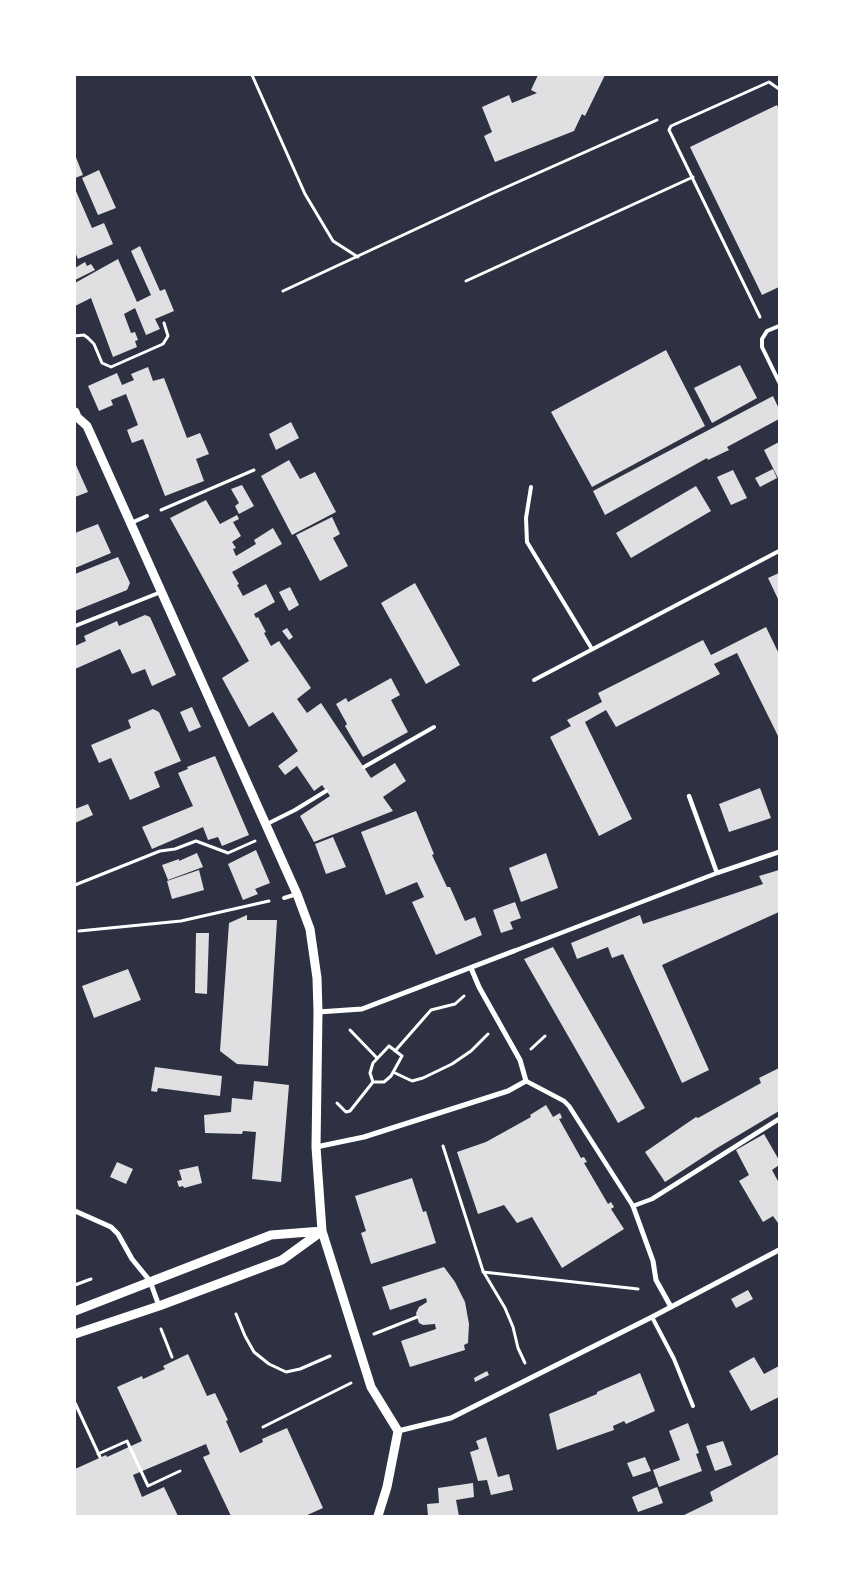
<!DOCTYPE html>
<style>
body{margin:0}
#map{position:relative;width:854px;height:1591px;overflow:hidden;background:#2d3142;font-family:"Roboto Condensed",sans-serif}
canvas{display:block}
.frame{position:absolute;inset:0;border:76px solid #fff;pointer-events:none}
</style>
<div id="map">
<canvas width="854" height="1591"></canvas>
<div class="frame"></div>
</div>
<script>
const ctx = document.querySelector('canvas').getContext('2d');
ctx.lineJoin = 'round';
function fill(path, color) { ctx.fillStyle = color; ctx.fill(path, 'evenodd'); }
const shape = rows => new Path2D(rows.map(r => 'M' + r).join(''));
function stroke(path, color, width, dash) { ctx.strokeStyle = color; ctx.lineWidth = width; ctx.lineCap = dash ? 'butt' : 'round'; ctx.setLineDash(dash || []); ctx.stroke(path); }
fill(shape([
 [538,75,605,75,585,116,582,114,574,131,495,162,484,136,492,132,482,107,509,95,512,103,537,93,531,90],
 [777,105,779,110,779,287,762,295,690,147],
 [75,155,83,175,75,178],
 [99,170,116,208,98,215,82,178],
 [75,189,92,228,104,223,113,244,78,259,75,252],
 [140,246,160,291,165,289,174,311,155,319,160,329,146,335,135,308,124,314,131,333,135,332,138,340,135,341,137,347,113,357,91,298,75,306,75,283,118,259,137,302,151,295,131,251],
 [85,262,87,266,91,264,95,270,75,280,75,268],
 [666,350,705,426,592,487,551,412],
 [740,365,757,398,712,423,694,388],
 [148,367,153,381,164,378,187,438,200,433,209,454,196,459,204,481,165,496,143,439,132,443,127,430,138,425,126,394,111,400,113,405,99,411,88,386,117,373,122,385,134,380,131,374],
 [773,396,779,409,779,419,727,447,729,450,708,460,707,458,605,515,593,491],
 [291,422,299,438,276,450,269,434],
 [779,442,779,480,764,450],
 [289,460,300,479,315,472,336,512,292,535,261,476],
 [75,463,88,492,75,497],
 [773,469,777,478,760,487,755,478],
 [733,470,747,498,731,505,717,477],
 [242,485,254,506,239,514,235,506,239,503,231,489],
 [696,486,711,511,631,558,616,533],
 [206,500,220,524,237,515,239,519,233,522,241,536,232,542,236,548,233,549,236,556,256,544,254,540,273,528,282,544,232,572,239,584,237,585,243,596,266,584,275,602,254,614,256,618,258,617,266,632,264,633,271,646,279,641,311,688,297,699,307,713,321,703,371,778,395,763,406,781,383,797,393,811,314,842,300,816,330,796,322,785,314,791,297,766,285,775,278,766,298,751,273,712,249,727,222,678,249,661,170,518],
 [332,517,340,534,333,538,348,566,320,581,296,535],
 [98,524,111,553,75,568,75,533],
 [118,557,130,583,127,590,75,611,75,574],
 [779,573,779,601,768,578],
 [415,583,460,665,426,684,381,603],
 [290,587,299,605,289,611,279,592],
 [145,615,150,617,176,675,152,686,145,669,132,674,120,649,75,669,75,646,86,641,84,636,117,621,119,626],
 [766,627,779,654,779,738,737,653,714,664,720,674,616,727,606,710,585,722,632,819,599,836,550,737,571,726,567,720,602,702,598,693,703,640,711,655],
 [287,628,293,637,289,640,282,631],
 [391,678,400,695,391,700,408,732,363,757,345,726,347,724,336,704,346,698,348,702],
 [192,707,201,727,189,732,180,712],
 [153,709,159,712,181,761,154,772,160,787,130,800,111,758,99,763,91,745,131,728,128,720],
 [215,756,249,835,222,846,218,837,208,840,203,827,152,849,142,827,193,806,178,773,188,769,187,767],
 [760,788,771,818,729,832,719,804],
 [88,804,93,815,75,823,75,809],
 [416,811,434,854,432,855,447,887,450,887,465,921,475,917,482,935,436,955,412,902,424,897,417,882,386,895,361,832],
 [333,837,346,867,326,874,315,844],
 [256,850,270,883,255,889,258,894,243,900,228,864],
 [197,853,203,867,168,880,162,865,179,859,179,861],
 [546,853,558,888,521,902,509,868],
 [199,870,204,890,172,899,167,881],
 [779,870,779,912,662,965,709,1070,682,1083,623,954,612,958,608,947,577,959,571,943,640,915,643,924,763,884,759,876],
 [515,902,521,918,510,922,513,929,501,933,493,910],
 [247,915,247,920,277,920,268,1066,237,1064,220,1051,229,923],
 [196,933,209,933,207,994,195,993],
 [553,947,645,1108,618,1123,524,959],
 [128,969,141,1000,94,1018,82,986],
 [155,1067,222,1076,220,1096,158,1088,157,1092,151,1091],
 [779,1068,779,1111,717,1148,665,1182,645,1152,696,1117,698,1118,761,1083,759,1078],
 [254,1081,289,1085,281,1182,252,1179,256,1132,243,1131,242,1134,205,1133,204,1115,231,1112,232,1098,252,1100],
 [546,1105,553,1117,560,1113,562,1118,559,1119,581,1158,584,1157,587,1162,584,1163,608,1204,611,1202,614,1207,611,1209,624,1229,562,1268,532,1217,517,1223,504,1205,478,1214,457,1152,486,1142,531,1117,530,1115],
 [764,1134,779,1160,779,1165,772,1170,779,1183,779,1222,778,1223,773,1216,763,1222,739,1181,749,1175,736,1150],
 [117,1162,133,1169,126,1184,110,1177],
 [198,1166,202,1183,184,1188,183,1186,179,1187,177,1181,182,1180,179,1170],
 [412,1178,423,1212,426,1211,436,1243,371,1264,361,1233,366,1231,355,1196],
 [444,1267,455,1282,465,1302,469,1324,468,1343,464,1345,465,1350,410,1367,401,1341,436,1329,435,1324,423,1325,419,1323,417,1317,416,1313,419,1307,427,1302,426,1298,390,1310,382,1287],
 [748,1290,753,1299,736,1308,731,1299],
 [188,1354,207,1396,215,1393,228,1420,226,1421,240,1453,263,1442,262,1439,287,1428,323,1508,305,1516,231,1516,203,1457,210,1454,206,1444,133,1475,142,1497,164,1487,178,1516,75,1516,75,1469,106,1455,107,1457,142,1441,117,1387,142,1376,143,1379,165,1369,163,1366],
 [754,1357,764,1374,779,1366,779,1397,751,1411,729,1371],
 [487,1371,489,1375,475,1382,474,1378],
 [640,1373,655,1411,626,1424,624,1421,613,1426,614,1430,557,1450,549,1414,597,1394,597,1392],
 [688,1423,699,1453,696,1454,702,1471,659,1487,653,1470,680,1460,669,1431],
 [486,1437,498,1477,509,1474,513,1490,491,1495,487,1480,478,1481,470,1452,479,1449,476,1441],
 [723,1441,732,1465,715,1471,706,1446],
 [779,1454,779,1516,682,1516,713,1501,710,1492],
 [645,1457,651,1471,633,1477,627,1463],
 [473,1483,474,1497,456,1500,459,1516,428,1516,427,1504,439,1503,438,1488],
 [657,1487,663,1503,638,1512,632,1497]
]), '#e0e0e3');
stroke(shape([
 [252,75,305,194,333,241,358,257],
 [466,281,693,177],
 [283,291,491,194,657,120],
 [760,317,669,130,671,126,769,82,779,89],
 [75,336,84,335,88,338,94,344,102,363,111,367,163,344,168,336,164,323],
 [161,510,254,470],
 [75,885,160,851,175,849,196,841,228,853,255,841],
 [79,931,181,921,269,901],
 [350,1030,377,1058],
 [389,1046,402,1056,391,1076,384,1082,373,1082,370,1073,373,1063,389,1046],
 [531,1049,545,1036],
 [395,1051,431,1010,455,1004,464,996],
 [393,1072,412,1081,423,1078,452,1064,471,1051,488,1034],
 [337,1103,346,1112,350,1111,373,1082],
 [443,1146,483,1271,505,1308,513,1327,518,1348,525,1363],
 [483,1272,638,1289],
 [75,1285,91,1279],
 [236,1314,245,1336,254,1352,269,1364,286,1372,300,1369,330,1356],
 [161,1329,172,1357],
 [374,1334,417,1317],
 [75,1403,100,1457],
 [263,1427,351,1383],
 [98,1454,127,1441,148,1486,180,1471]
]), '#fff', 3);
stroke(shape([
 [779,326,767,331,762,339,762,347,779,382],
 [531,487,526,518,527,542,592,649],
 [131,523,147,516],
 [75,626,161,592],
 [534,680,779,551],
 [364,767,434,727],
 [265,825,295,810,326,791],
 [284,898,297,894],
 [652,1317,674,1359,693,1406]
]), '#fff', 4);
stroke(shape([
 [689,796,717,873],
 [514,951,717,873,779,852],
 [526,1081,564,1101,569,1106,633,1206,652,1199,779,1119]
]), '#fff', 4.5);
stroke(shape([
 [318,1012,362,1009,514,951],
 [316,1147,364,1137,508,1091,526,1081,520,1060,479,987,471,968],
 [633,1206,653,1261,656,1280,671,1307],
 [75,1211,111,1227,118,1234,132,1259,150,1281,159,1306],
 [398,1431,451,1418,652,1317,779,1250]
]), '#fff', 5);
stroke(shape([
 [75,412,77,417,87,426,297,894,310,929,317,978,318,1012,316,1147,322,1231,371,1387,398,1431,387,1487,378,1516],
 [75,1311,271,1235,322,1231],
 [75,1334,159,1306,282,1260,322,1231]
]), '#fff', 9);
</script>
